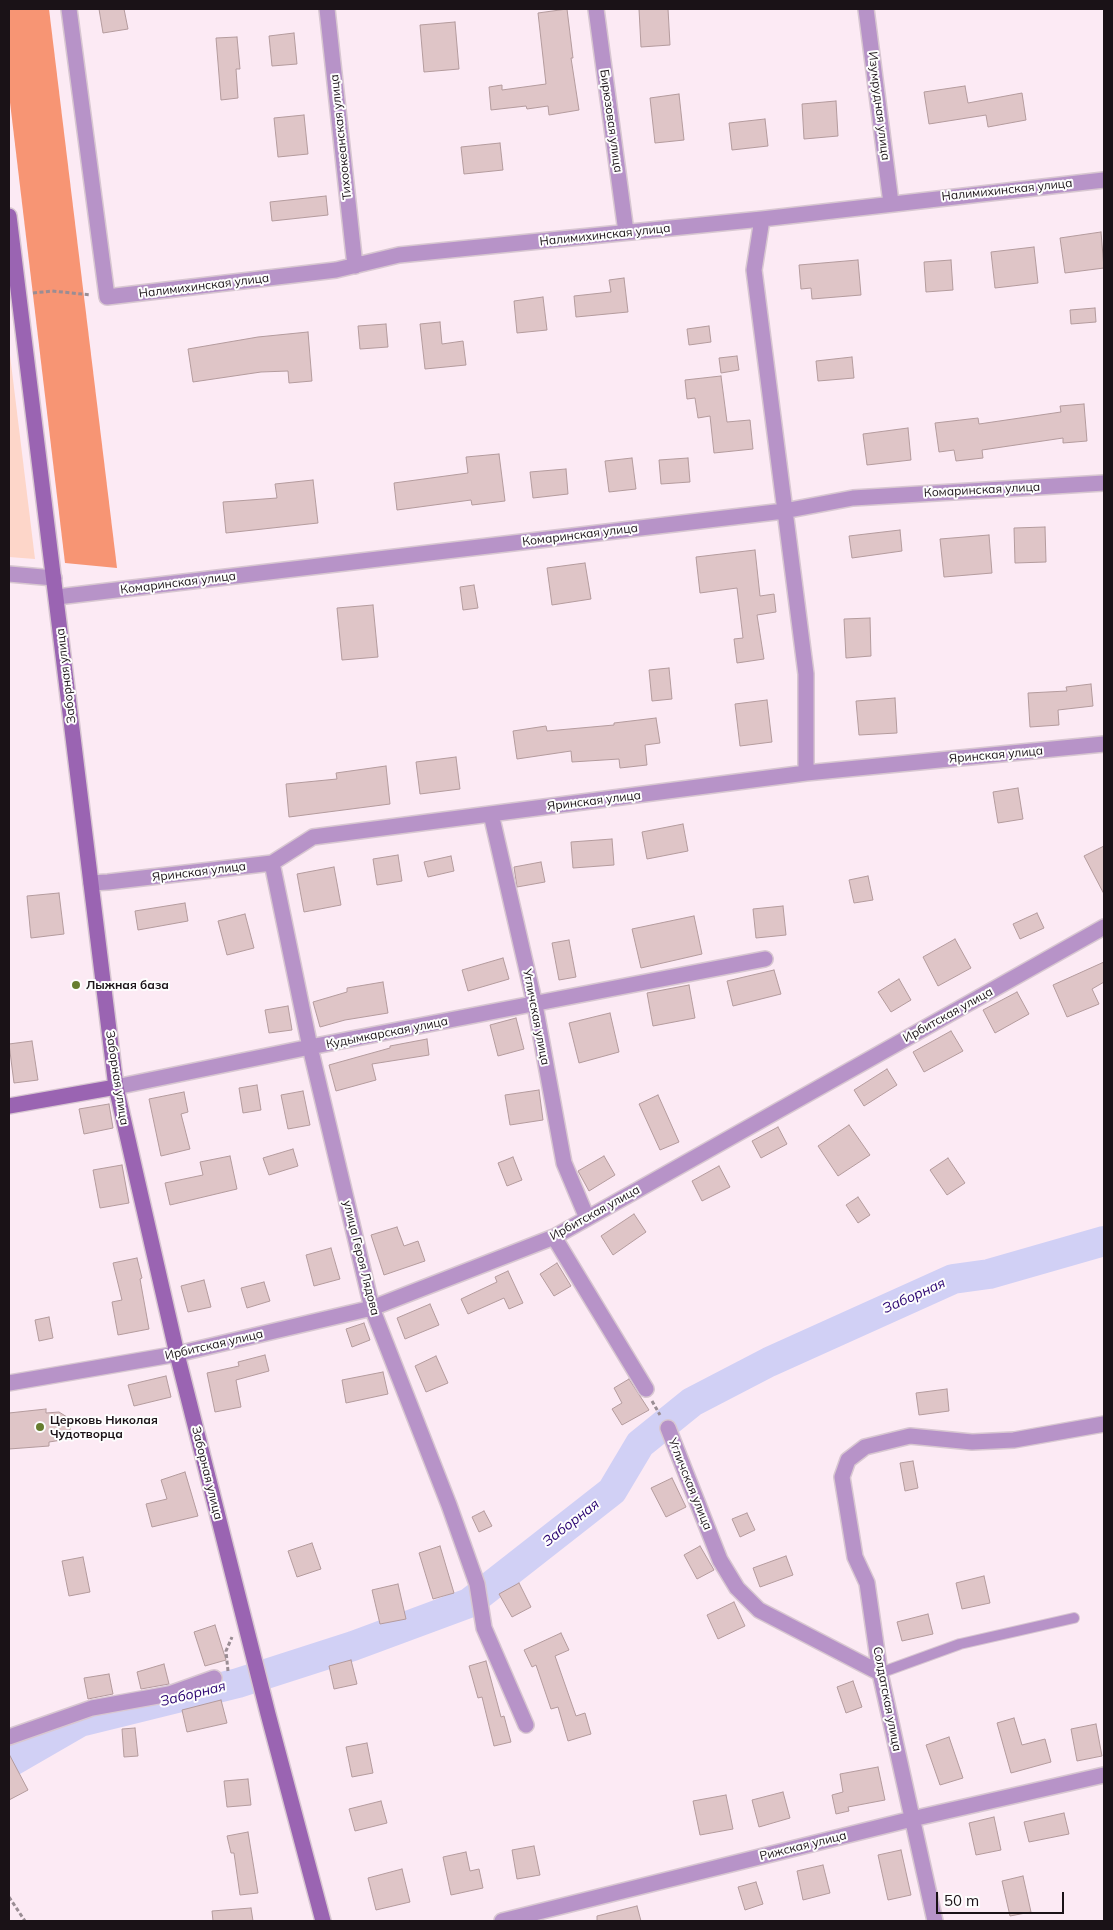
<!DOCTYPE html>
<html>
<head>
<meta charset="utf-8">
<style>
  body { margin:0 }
  #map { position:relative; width:1113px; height:1930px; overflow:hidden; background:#fceaf4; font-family:Mulish,sans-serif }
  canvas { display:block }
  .frame { position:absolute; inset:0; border:10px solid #1a1217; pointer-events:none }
  .scale { position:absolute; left:936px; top:1892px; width:128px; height:22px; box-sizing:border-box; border:2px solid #1a1217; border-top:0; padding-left:6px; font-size:15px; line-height:18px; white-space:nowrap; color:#1a1217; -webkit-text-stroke:4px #fdfdfd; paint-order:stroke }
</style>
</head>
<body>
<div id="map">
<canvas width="1113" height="1930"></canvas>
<div class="frame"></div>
<div class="scale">50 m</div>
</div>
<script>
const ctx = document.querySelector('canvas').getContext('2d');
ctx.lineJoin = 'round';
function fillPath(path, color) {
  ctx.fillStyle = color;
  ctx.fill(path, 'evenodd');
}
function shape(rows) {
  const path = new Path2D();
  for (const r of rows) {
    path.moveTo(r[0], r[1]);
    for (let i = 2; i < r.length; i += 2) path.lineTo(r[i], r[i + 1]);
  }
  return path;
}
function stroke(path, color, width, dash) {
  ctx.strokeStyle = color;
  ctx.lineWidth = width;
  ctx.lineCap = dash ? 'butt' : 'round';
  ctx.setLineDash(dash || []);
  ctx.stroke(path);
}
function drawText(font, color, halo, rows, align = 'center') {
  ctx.font = font + ' Mulish,sans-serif';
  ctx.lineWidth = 4;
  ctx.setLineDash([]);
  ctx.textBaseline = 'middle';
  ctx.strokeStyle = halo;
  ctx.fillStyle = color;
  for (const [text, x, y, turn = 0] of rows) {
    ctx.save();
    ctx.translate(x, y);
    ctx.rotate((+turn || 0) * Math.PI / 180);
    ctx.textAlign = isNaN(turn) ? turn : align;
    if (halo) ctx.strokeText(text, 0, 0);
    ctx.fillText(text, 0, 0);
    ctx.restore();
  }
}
const green = shape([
  [9,347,35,559,9,557]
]);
const forest = shape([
  [9,9,49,9,117,568,65,563,9,94]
]);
const river = shape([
  [9,1763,80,1722,238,1683,353,1646,469,1603,612,1491,640,1444,692,1402,769,1362,953,1279,989,1274,1104,1241]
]);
const building = shape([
  [99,9,124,9,128,29,103,33,99,9],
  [567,9,573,58,571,58,579,110,549,115,548,106,527,109,526,106,491,110,489,87,502,85,502,90,546,84,538,13,567,9],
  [639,9,668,9,670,45,641,47,639,9],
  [455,22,459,69,424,72,420,25,455,22],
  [294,33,297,64,272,66,269,36,294,33],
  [237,37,240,69,236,69,238,98,221,100,216,38,237,37],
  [965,86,968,103,1022,93,1026,120,988,127,986,115,929,124,924,92,965,86],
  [679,94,684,140,655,143,650,98,679,94],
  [836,101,838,136,804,139,802,104,836,101],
  [304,115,308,154,278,157,274,118,304,115],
  [765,119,768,146,732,150,729,123,765,119],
  [500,143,503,170,464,174,461,147,500,143],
  [326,196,328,215,272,221,270,202,326,196],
  [1101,232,1104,268,1065,273,1060,238,1101,232],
  [1034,247,1038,283,995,288,991,252,1034,247],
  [858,260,861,295,812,299,811,288,801,289,799,265,858,260],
  [951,260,953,290,926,292,924,262,951,260],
  [624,278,628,312,576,317,574,296,611,292,609,280,624,278],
  [543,297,547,330,517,333,514,301,543,297],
  [1095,308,1096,322,1071,324,1070,310,1095,308],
  [440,322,442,344,463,341,466,365,425,369,420,324,440,322],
  [386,324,388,347,360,349,358,326,386,324],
  [709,326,711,342,689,345,687,329,709,326],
  [308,332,312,381,289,383,288,371,261,372,193,382,188,349,258,337,308,332],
  [737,356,739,370,721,373,719,358,737,356],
  [852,357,854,378,818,381,816,361,852,357],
  [721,376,727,422,750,420,753,449,714,453,710,416,698,418,695,398,687,399,685,380,721,376],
  [1084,404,1087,441,1063,443,1063,438,982,450,983,458,956,461,954,450,939,452,935,423,978,418,979,424,1061,412,1060,406,1084,404],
  [908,428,911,460,867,465,863,434,908,428],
  [499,454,505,501,472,505,471,500,397,510,394,483,468,473,466,457,499,454],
  [632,458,636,489,609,492,605,461,632,458],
  [688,458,690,482,661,484,659,460,688,458],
  [566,469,568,494,533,498,530,472,566,469],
  [313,480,318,523,226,533,223,502,277,498,275,484,313,480],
  [1045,527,1046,562,1015,563,1014,528,1045,527],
  [900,530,902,551,852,558,849,536,900,530],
  [989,535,992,573,944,577,940,539,989,535],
  [755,550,760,596,774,594,776,612,757,615,764,659,737,663,734,639,743,638,737,588,700,593,696,557,755,550],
  [585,563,591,599,552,605,547,568,585,563],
  [474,585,478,608,463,610,460,587,474,585],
  [373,605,378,657,342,660,337,608,373,605],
  [870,618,871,656,846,658,844,619,870,618],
  [669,668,672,699,652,701,649,670,669,668],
  [1091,684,1093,706,1058,710,1059,725,1030,727,1028,693,1067,691,1066,687,1091,684],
  [895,698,897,733,859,735,856,701,895,698],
  [767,700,772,742,740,746,735,704,767,700],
  [656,718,660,743,645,745,647,765,620,768,619,759,572,762,571,751,517,759,513,731,546,726,547,731,614,725,614,723,656,718],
  [456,757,460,789,420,794,416,762,456,757],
  [386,766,390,804,289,817,286,784,337,779,336,773,386,766],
  [1018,788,1023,819,998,823,993,792,1018,788],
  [683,824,688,851,647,859,642,832,683,824],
  [612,839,614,865,573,868,571,842,612,839],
  [1104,846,1104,894,1084,856,1104,846],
  [398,855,402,881,377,885,373,859,398,855],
  [451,856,454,871,428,877,424,862,451,856],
  [541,862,545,882,517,887,514,867,541,862],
  [334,867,341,905,304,912,297,874,334,867],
  [868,876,873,900,854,903,849,880,868,876],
  [59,893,64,934,31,938,27,896,59,893],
  [185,903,188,921,138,930,135,911,185,903],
  [783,906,786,935,756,938,753,909,783,906],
  [1037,913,1044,928,1020,939,1013,924,1037,913],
  [245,914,254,948,227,955,218,921,245,914],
  [694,916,702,954,641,968,632,929,694,916],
  [955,939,971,968,938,986,923,957,955,939],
  [569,940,576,977,559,980,552,943,569,940],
  [503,958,509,979,468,991,462,970,503,958],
  [1104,962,1104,982,1092,989,1099,1004,1067,1017,1053,985,1104,962],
  [774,970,781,994,733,1006,727,981,774,970],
  [899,979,911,1000,891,1012,878,992,899,979],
  [383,982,388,1013,345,1020,320,1027,313,1002,347,992,347,988,383,982],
  [689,985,695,1018,653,1026,647,993,689,985],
  [1017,992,1029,1014,995,1033,983,1010,1017,992],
  [288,1006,292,1030,269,1033,265,1010,288,1006],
  [610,1013,619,1052,579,1063,569,1023,610,1013],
  [516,1018,524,1049,498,1056,490,1025,516,1018],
  [951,1031,963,1051,924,1072,913,1052,951,1031],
  [427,1039,429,1055,372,1064,376,1080,336,1091,329,1065,390,1048,390,1046,427,1039],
  [32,1041,38,1080,14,1083,9,1044,32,1041],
  [887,1069,897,1085,864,1106,854,1090,887,1069],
  [257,1085,261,1110,243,1113,239,1088,257,1085],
  [539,1090,543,1120,510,1125,505,1095,539,1090],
  [303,1091,310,1125,288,1129,281,1095,303,1091],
  [184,1092,188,1112,181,1114,190,1149,161,1156,149,1099,184,1092],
  [658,1095,679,1142,660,1150,639,1104,658,1095],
  [109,1104,113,1128,84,1134,79,1109,109,1104],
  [849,1125,870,1155,838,1176,818,1146,849,1125],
  [778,1127,787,1144,761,1158,752,1141,778,1127],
  [293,1149,298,1166,269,1175,263,1158,293,1149],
  [230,1156,237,1189,170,1205,165,1183,203,1175,200,1162,230,1156],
  [604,1156,615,1175,589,1191,578,1171,604,1156],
  [513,1157,522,1180,507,1186,498,1163,513,1157],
  [948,1158,965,1183,947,1195,930,1170,948,1158],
  [122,1165,129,1203,100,1208,93,1170,122,1165],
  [719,1166,730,1187,702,1201,692,1181,719,1166],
  [858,1197,870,1215,858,1223,846,1205,858,1197],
  [634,1214,646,1232,613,1255,601,1236,634,1214],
  [397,1227,404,1246,418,1241,425,1261,384,1275,371,1235,397,1227],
  [331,1248,340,1279,314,1286,306,1255,331,1248],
  [137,1258,142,1278,140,1279,149,1329,118,1335,112,1302,122,1300,113,1263,137,1258],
  [557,1263,571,1286,554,1296,540,1274,557,1263],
  [508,1271,523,1303,509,1309,504,1298,468,1314,461,1299,497,1282,495,1277,508,1271],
  [204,1280,211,1307,188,1312,181,1286,204,1280],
  [264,1282,270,1301,247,1308,241,1288,264,1282],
  [430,1304,439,1325,405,1339,397,1318,430,1304],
  [49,1317,53,1338,39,1341,35,1320,49,1317],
  [364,1323,370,1340,352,1347,346,1329,364,1323],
  [265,1355,269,1371,236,1380,241,1407,215,1412,207,1373,239,1366,238,1362,265,1355],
  [436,1356,448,1383,426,1392,415,1366,436,1356],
  [383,1372,388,1394,346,1403,342,1380,383,1372],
  [166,1376,171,1397,134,1406,128,1385,166,1376],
  [629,1379,649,1410,622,1425,612,1409,622,1403,614,1388,629,1379],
  [947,1389,949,1411,919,1415,916,1393,947,1389],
  [46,1409,46,1413,59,1412,67,1417,71,1425,69,1434,66,1438,62,1440,49,1442,49,1446,9,1449,9,1413,46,1409],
  [913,1461,918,1488,905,1491,900,1463,913,1461],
  [185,1472,198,1516,152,1527,146,1504,167,1499,161,1480,185,1472],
  [672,1478,686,1507,666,1517,651,1488,672,1478],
  [484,1511,492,1526,479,1532,472,1517,484,1511],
  [747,1513,755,1530,740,1537,732,1519,747,1513],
  [312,1543,321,1569,297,1577,288,1551,312,1543],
  [440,1546,454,1593,433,1599,419,1553,440,1546],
  [700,1546,714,1570,697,1579,684,1555,700,1546],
  [786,1556,793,1575,760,1587,753,1568,786,1556],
  [83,1557,90,1592,69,1596,62,1561,83,1557],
  [984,1576,990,1603,962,1609,956,1583,984,1576],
  [519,1583,531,1607,512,1617,499,1594,519,1583],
  [398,1584,406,1619,380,1624,372,1590,398,1584],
  [734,1602,745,1626,718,1639,707,1615,734,1602],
  [928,1614,933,1634,902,1641,897,1622,928,1614],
  [215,1625,226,1660,205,1666,194,1632,215,1625],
  [561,1633,569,1650,555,1656,576,1716,585,1713,591,1734,568,1741,558,1707,551,1709,536,1665,532,1667,524,1650,561,1633],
  [351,1660,357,1684,334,1689,329,1666,351,1660],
  [486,1661,501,1717,504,1716,511,1742,494,1746,482,1697,478,1698,469,1666,486,1661],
  [164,1664,169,1684,141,1689,137,1672,164,1664],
  [109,1674,113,1694,88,1699,84,1678,109,1674],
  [853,1681,862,1707,846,1713,837,1687,853,1681],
  [221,1700,227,1723,187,1732,182,1710,221,1700],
  [1014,1718,1022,1745,1045,1739,1051,1762,1011,1773,997,1723,1014,1718],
  [1096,1724,1102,1756,1077,1761,1071,1729,1096,1724],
  [135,1728,138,1756,124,1757,122,1729,135,1728],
  [949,1737,963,1778,940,1785,926,1745,949,1737],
  [367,1743,373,1773,352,1777,346,1747,367,1743],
  [9,1754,28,1790,9,1800,9,1754],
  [878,1767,885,1800,848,1807,849,1811,836,1814,832,1795,843,1792,840,1774,878,1767],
  [248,1779,251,1805,227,1807,224,1781,248,1779],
  [783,1792,790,1818,759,1827,752,1800,783,1792],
  [726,1795,733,1829,700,1835,693,1801,726,1795],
  [381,1801,387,1823,355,1831,349,1809,381,1801],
  [1064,1813,1069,1834,1029,1842,1024,1822,1064,1813],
  [994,1817,1001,1850,976,1855,969,1823,994,1817],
  [248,1832,258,1893,240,1895,234,1853,231,1853,227,1836,248,1832],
  [534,1846,540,1875,517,1879,512,1850,534,1846],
  [901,1850,911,1895,888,1900,878,1855,901,1850],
  [466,1852,470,1871,479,1869,483,1888,451,1895,443,1857,466,1852],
  [823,1865,830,1893,803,1900,797,1871,823,1865],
  [402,1869,410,1902,376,1910,368,1878,402,1869],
  [1023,1876,1031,1912,1010,1916,1002,1881,1023,1876],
  [756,1882,763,1904,745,1910,738,1887,756,1882],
  [637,1906,641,1921,597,1921,597,1916,637,1906],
  [251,1908,253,1921,213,1921,212,1911,251,1908]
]);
const path = shape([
  [33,293,52,291,91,295],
  [652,1401,660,1415],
  [228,1671,226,1651,232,1637],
  [9,1897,25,1921]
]);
const lane = shape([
  [880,1673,960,1644,1074,1618]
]);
const street = shape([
  [69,9,107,297,336,270,399,255,762,219,1104,180],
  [327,9,355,266],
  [596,9,626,232],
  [866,9,891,203],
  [762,219,754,270,806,674,806,773],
  [9,574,54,578],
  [57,597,784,511,853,498,1104,483],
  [491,814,535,1005,564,1163,587,1218],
  [272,863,310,1047,372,1308,449,1505,477,1584,484,1628,526,1725],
  [91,883,108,882,272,863,313,837,806,773,1104,744],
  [116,1087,310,1047,765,959],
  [554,1237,646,1389],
  [9,1383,177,1354,372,1308,554,1237,1104,927],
  [668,1428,720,1560,737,1588,759,1610,880,1673],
  [9,1737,92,1708,169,1694,214,1678],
  [502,1921,912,1819,1104,1775],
  [935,1921,880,1673,867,1583,855,1557,842,1477,848,1460,865,1447,910,1436,972,1442,1014,1440,1104,1424]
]);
const secondary = shape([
  [9,216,116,1087,177,1354,268,1714,323,1921],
  [9,1106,116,1087]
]);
const markers = [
  [76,985,5,"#667d2f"],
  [40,1427,5,"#667d2f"]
];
const streetNames = [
  ["Изумрудная улица",879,106,83],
  ["Бирюзовая улица",611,121,82],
  ["Тихоокеанская улица",341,137,-96],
  ["Налимихинская улица",1007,190,-6],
  ["Налимихинская улица",605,235,-6],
  ["Налимихинская улица",204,286,-7],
  ["Комаринская улица",982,490,-3],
  ["Комаринская улица",580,535,-7],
  ["Комаринская улица",178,583,-7],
  ["Заборная улица",66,676,-97],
  ["Яринская улица",996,755,-5],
  ["Яринская улица",594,801,-7],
  ["Яринская улица",199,872,-7],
  ["Ирбитская улица",948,1015,-29],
  ["Угличская улица",536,1017,79],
  ["Кудымкарская улица",387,1033,-11],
  ["Заборная улица",117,1078,81],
  ["Ирбитская улица",595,1213,-29],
  ["улица Героя Лядова",361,1258,76],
  ["Ирбитская улица",214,1345,-13],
  ["Заборная улица",207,1473,76],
  ["Угличская улица",690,1484,68],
  ["Солдатская улица",887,1699,79],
  ["Рижская улица",803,1846,-14]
];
const poiNames = [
  ["Лыжная база",86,985],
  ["Церковь Николая",50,1420],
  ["Чудотворца",50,1434]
];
const waterNames = [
  ["Заборная",914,1296,-24],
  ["Заборная",571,1523,-38],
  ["Заборная",193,1694,-14]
];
fillPath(green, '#fdd6c9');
fillPath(forest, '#f79574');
stroke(river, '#d1d0f5', 30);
fillPath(building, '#dfc5c7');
stroke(building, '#b49b9d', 1);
stroke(lane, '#d8c7d1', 12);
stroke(street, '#d8c7d1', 18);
stroke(secondary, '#d8c7d1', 18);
stroke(path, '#9a8d94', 3, [4, 2.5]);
stroke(lane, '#b793c8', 10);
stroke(street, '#b793c8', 15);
stroke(secondary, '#9a64b2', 15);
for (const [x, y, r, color] of markers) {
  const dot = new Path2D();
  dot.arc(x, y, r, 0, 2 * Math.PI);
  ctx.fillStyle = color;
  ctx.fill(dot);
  stroke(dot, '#fdfdfd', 2);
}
drawText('12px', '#1a1217', '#fdfdfd', streetNames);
drawText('bold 12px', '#1a1217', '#fdfdfd', poiNames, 'left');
drawText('italic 14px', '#2b0572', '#fdfdfd', waterNames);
</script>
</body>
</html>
